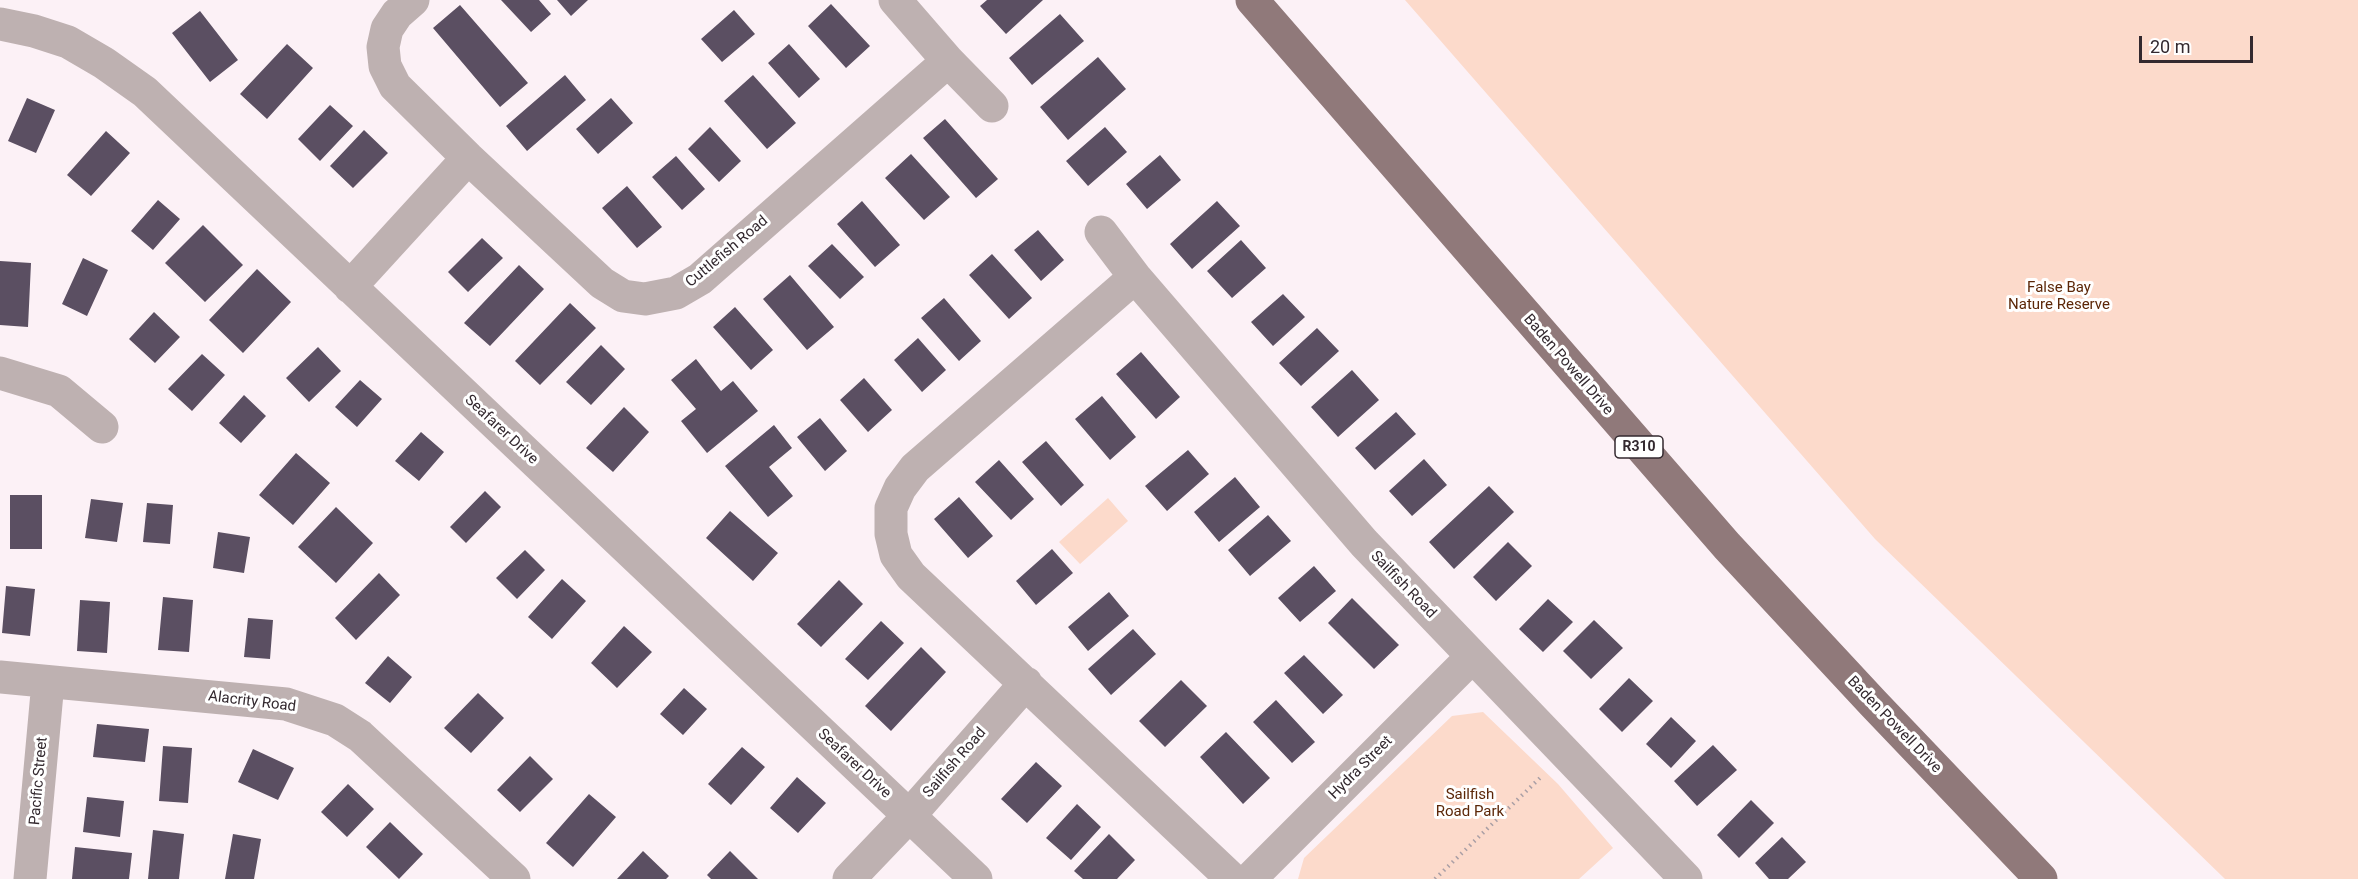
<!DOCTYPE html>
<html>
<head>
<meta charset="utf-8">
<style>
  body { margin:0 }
  #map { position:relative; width:2358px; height:879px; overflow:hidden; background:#fcf1f6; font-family:Roboto,sans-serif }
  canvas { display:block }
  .scale { position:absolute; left:2139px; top:36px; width:114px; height:27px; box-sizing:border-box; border:3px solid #33292f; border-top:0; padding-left:8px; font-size:18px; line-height:21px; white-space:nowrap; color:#33292f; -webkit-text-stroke:4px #fff; paint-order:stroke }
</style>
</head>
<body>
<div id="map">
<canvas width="2358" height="879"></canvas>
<div class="scale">20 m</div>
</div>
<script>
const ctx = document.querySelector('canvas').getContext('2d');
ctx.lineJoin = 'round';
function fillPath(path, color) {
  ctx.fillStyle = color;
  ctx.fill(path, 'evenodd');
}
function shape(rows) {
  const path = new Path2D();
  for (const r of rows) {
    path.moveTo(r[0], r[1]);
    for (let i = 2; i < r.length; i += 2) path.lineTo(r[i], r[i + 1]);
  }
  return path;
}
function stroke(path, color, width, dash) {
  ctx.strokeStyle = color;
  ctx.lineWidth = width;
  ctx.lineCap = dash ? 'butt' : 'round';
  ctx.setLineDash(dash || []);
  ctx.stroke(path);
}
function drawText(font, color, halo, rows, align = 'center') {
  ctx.font = font + ' Roboto,sans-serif';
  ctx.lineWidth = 6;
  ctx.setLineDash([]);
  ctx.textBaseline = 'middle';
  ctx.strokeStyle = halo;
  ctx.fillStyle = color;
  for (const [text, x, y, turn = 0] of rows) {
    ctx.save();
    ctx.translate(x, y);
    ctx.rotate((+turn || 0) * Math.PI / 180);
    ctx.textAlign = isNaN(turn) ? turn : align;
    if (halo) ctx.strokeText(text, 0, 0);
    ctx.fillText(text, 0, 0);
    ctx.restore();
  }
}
const green = shape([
  [1405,0,2358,0,2358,879,2225,879,1875,539],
  [1108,498,1128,521,1080,564,1059,542],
  [1483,712,1558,784,1613,848,1579,879,1298,879,1304,858,1452,716]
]);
const building = shape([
  [501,0,539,0,551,14,531,32],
  [557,0,588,0,571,16],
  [987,0,1043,0,1006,34,980,6],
  [831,4,870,46,846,68,808,26],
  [460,5,528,83,500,107,433,28],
  [734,10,755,34,722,62,701,39],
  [200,11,238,60,210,82,172,33],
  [1060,14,1084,41,1032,85,1009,58],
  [287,44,313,68,267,119,240,94],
  [789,44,820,79,799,98,768,63],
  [1098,57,1126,89,1068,140,1040,107],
  [565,75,586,100,527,151,506,126],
  [753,75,796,123,767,149,724,101],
  [27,98,55,110,36,153,8,141],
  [611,98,633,123,598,154,576,129],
  [330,105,353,126,320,161,298,139],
  [945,119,998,179,976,198,923,138],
  [710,127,741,161,719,182,688,149],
  [1105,127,1127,152,1088,186,1066,161],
  [364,130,388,153,353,188,330,166],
  [106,131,130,153,91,196,67,175],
  [911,154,950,197,924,220,885,178],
  [1160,155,1181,180,1147,209,1126,184],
  [676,156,705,189,682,210,652,177],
  [627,186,662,227,637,248,602,208],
  [158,200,180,219,153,250,131,231],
  [862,201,900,245,875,267,837,224],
  [1217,201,1240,226,1192,269,1170,244],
  [203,225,243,265,205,302,165,263],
  [1038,230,1064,260,1041,281,1014,250],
  [482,238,503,258,468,292,448,272],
  [1241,240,1266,268,1232,298,1207,271],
  [832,244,864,277,840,299,808,266],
  [992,254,1032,298,1009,319,969,275],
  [83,258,108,270,87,316,62,304],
  [0,261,31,263,28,327,0,325],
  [519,265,544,289,490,346,464,323],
  [257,269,291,302,243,353,209,320],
  [790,275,834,327,807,350,763,299],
  [1283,294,1305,317,1273,346,1251,322],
  [944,298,981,341,959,361,921,318],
  [570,303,596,328,540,385,515,361],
  [735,307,773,350,751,370,713,327],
  [154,312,180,337,155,363,129,339],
  [1317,328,1339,351,1301,386,1279,363],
  [918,338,946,370,922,392,894,360],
  [601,345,625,369,591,405,566,382],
  [318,347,341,371,309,402,286,378],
  [1141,352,1180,397,1156,419,1116,374],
  [202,354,225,375,192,411,168,389],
  [696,359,721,391,733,381,758,411,707,453,681,421,696,409,671,380],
  [1352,370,1379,400,1338,437,1311,407],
  [864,378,892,410,868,432,840,400],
  [360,380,382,399,357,427,335,407],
  [244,395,266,416,241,443,219,423],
  [1102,396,1136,437,1110,460,1075,419],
  [624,407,649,432,613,472,586,448],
  [1396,412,1416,434,1375,470,1355,448],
  [820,418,847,451,825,471,797,437],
  [774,425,792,448,769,467,793,496,768,517,725,466],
  [421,432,444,452,419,481,395,461],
  [1046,441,1084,485,1061,506,1022,462],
  [1188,450,1209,474,1167,511,1145,486],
  [296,453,330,483,293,525,259,495],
  [1424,459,1447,485,1412,516,1389,491],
  [999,460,1034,499,1011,520,975,482],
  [1235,477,1260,507,1219,542,1194,512],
  [1489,486,1514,512,1454,569,1429,542],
  [485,491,501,507,466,543,450,527],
  [10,495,42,495,42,549,10,549],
  [959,497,993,536,968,558,934,519],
  [91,499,123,503,117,542,85,538],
  [147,503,173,505,170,544,143,542],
  [336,507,373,543,336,583,298,547],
  [730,511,778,553,753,581,706,538],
  [1268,515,1291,541,1250,576,1228,550],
  [218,532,250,537,244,573,213,568],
  [1508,542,1532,566,1496,601,1473,577],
  [1052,549,1073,573,1036,605,1016,581],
  [525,550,545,570,517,599,496,578],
  [1314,566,1336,591,1300,622,1278,598],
  [379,573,400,595,356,640,335,618],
  [562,579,586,601,552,639,528,617],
  [839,580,863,604,821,647,797,624],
  [6,586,35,589,30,636,2,633],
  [1109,592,1129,616,1088,651,1068,627],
  [163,597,193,600,189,652,158,650],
  [1352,598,1399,645,1374,669,1328,623],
  [1548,599,1573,622,1543,652,1519,629],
  [80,600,110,602,107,653,77,651],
  [248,618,273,620,270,659,244,657],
  [1594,620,1623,648,1591,679,1563,651],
  [881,621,904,643,868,680,845,659],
  [624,626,652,652,617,688,591,663],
  [1133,629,1156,654,1111,695,1088,669],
  [921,647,946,672,891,731,865,706],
  [1304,655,1343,695,1323,714,1284,673],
  [388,656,412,677,390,703,365,683],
  [1629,678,1653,701,1622,732,1599,709],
  [1181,680,1207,706,1165,747,1139,721],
  [684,688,707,709,683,735,660,714],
  [478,693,504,718,471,753,444,728],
  [1276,700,1315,742,1292,763,1253,722],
  [1671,717,1696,741,1671,768,1646,744],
  [97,724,149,729,145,762,93,757],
  [1226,732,1270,778,1243,804,1200,757],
  [1713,745,1737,770,1697,806,1674,781],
  [163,746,192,748,188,803,159,801],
  [742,747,765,767,731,805,708,784],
  [253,749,294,768,278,800,238,782],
  [530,756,553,779,520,812,497,790],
  [1036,762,1062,786,1027,823,1001,799],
  [797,777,826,803,798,833,770,808],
  [348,784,374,809,347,837,321,812],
  [589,794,616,817,573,867,546,843],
  [87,797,124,801,120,837,83,832],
  [1751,800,1774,823,1739,858,1717,835],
  [1077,804,1101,827,1071,860,1046,838],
  [390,822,423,854,399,879,366,847],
  [153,830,184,834,179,879,148,879],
  [233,834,261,839,254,879,225,879],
  [1109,834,1135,860,1117,879,1083,879,1074,871],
  [1782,837,1806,862,1788,879,1769,879,1755,863],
  [75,847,132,853,129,879,72,879],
  [643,851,669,876,666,879,617,879],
  [730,851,758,879,711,879,707,875]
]);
const path = shape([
  [1435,879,1541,777]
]);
const minor = shape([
  [413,0,397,14,387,29,383,47,385,66,395,86,468,158,602,283,623,296,645,299,676,293,700,279,948,61],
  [895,0,948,61,992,106],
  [0,24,34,31,68,42,104,63,145,92,976,879],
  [1101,232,1135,277,1364,543,1686,879],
  [1135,277,915,468,900,488,891,508,891,534,896,555,911,576,1232,879],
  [350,287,468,158],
  [0,373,59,391,102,427],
  [0,677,286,704,335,720,360,736,514,879],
  [30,879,48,682],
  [849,879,909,816,1026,683],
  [1250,879,1472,657]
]);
const major = shape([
  [1252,0,1727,546,1873,703,2041,879]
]);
const shields = [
  [1639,447,48]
];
const shieldNames = [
  ["R310",1639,447]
];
const streetNames = [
  ["Cuttlefish Road",727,252,-40],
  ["Baden Powell Drive",1568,365,49],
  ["Seafarer Drive",501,430,43],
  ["Sailfish Road",1403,585,46],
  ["Alacrity Road",252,702,7],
  ["Baden Powell Drive",1894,725,46],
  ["Sailfish Road",955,763,-49],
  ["Seafarer Drive",854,764,43],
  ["Hydra Street",1361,768,-45],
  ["Pacific Street",39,781,-85]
];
const parkNames = [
  ["False Bay",2059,288],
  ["Nature Reserve",2059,305],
  ["Sailfish",1470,795],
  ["Road Park",1470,812]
];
fillPath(green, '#fcdacb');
fillPath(building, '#5b4f62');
stroke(path, '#aa9fa5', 4, [1.5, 4.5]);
stroke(minor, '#beb1b1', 33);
stroke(major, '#90797a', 33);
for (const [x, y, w] of shields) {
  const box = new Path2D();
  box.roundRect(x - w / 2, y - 11, w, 22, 4.5);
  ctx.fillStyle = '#fff';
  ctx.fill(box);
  stroke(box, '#33292f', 1.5);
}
drawText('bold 14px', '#33292f', null, shieldNames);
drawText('15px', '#33292f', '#fff', streetNames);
drawText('15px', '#5c2708', '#fff', parkNames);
</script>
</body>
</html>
